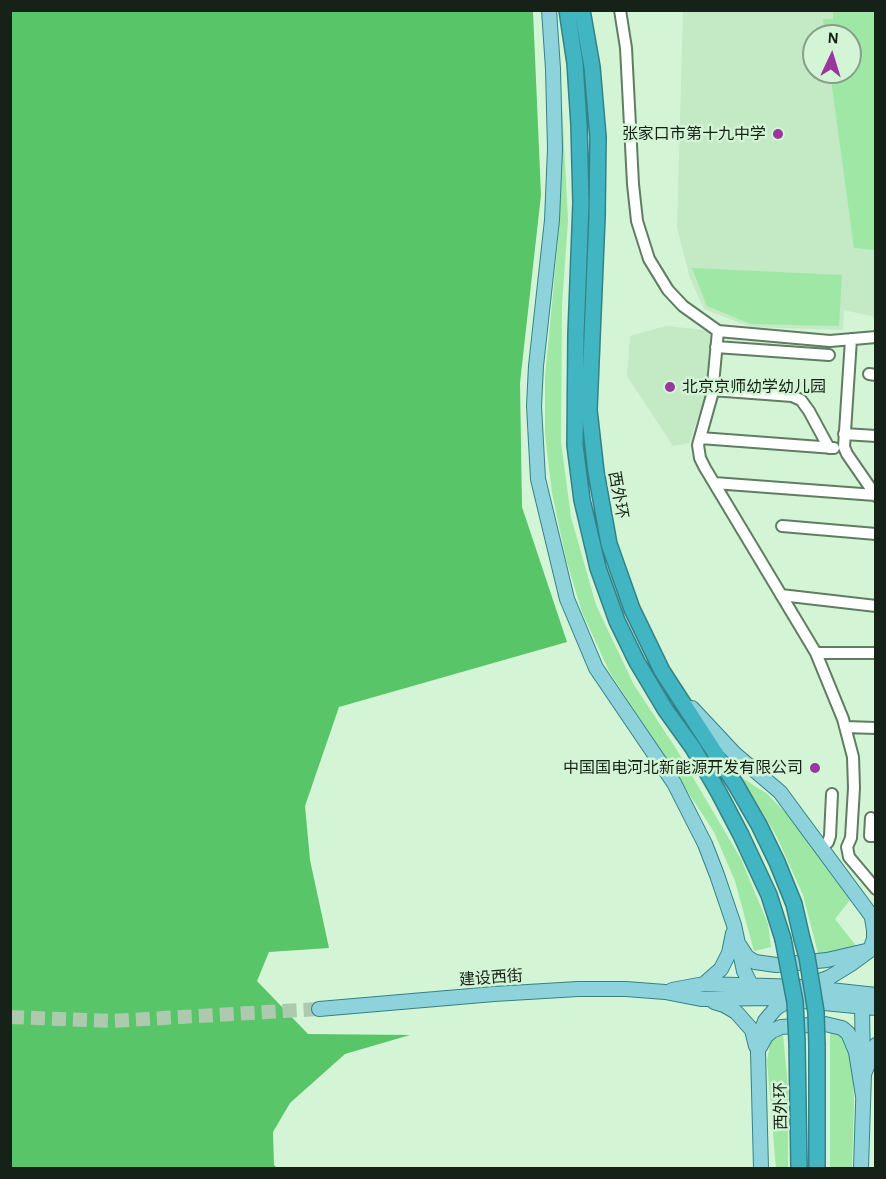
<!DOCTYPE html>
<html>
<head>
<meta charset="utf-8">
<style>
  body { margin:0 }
  #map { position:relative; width:886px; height:1179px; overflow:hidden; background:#d3f4d5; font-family:"Alegreya Sans",sans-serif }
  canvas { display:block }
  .frame { position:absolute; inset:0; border:12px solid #162217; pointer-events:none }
  .north { position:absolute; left:802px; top:24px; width:60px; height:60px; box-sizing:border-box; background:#d3f4d5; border:2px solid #87a089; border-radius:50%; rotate:4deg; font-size:16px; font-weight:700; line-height:24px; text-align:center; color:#162217 }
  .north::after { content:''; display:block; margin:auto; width:21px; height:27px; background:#9a379d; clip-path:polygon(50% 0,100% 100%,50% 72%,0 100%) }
</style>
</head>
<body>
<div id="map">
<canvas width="886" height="1179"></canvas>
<div class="frame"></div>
<div class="north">N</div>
</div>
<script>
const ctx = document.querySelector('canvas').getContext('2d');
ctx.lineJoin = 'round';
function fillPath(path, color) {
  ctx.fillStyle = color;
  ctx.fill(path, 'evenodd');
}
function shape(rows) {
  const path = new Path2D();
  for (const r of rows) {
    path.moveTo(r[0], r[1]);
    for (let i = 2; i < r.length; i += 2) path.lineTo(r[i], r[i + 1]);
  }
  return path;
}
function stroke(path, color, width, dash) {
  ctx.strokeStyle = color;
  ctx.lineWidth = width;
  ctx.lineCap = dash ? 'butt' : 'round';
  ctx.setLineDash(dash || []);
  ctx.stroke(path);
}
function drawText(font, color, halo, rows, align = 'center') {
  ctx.font = font + ' "Alegreya Sans","Noto Sans SC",sans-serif';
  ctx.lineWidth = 5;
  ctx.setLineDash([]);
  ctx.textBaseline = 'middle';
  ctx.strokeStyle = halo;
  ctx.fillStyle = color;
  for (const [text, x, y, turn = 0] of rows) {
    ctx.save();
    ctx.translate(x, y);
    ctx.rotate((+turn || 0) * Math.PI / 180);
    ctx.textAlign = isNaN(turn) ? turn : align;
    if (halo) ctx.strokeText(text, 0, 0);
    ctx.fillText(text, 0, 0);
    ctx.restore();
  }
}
const built = shape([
  [683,11,875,11,875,317,844,310,843,330,751,327,704,309,690,278,677,227],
  [814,36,850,36,850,72,814,72],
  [666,326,713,331,705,397,689,443,673,446,627,376,630,336]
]);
const green = shape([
  [833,11,875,11,875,250,854,248,830,72,850,72,850,36,825,36,823,19,833,19],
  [560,67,568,220,562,305,561,442,571,517,596,605,634,685,675,747,741,859,768,924,771,947,754,951,735,881,714,832,609,671,582,612,566,559,552,493,545,434,545,377,559,230],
  [692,268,842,275,839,326,751,324,707,306],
  [742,778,766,793,790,817,850,900,835,919,857,947,819,957,803,895,777,837],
  [830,1030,846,1038,852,1052,854,1102,852,1168,830,1168],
  [783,1034,788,1087,788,1168,776,1168,767,1061,770,1043]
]);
const forest = shape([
  [10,11,533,11,541,195,520,383,522,507,567,642,339,707,305,806,310,860,329,948,269,952,257,981,308,1034,410,1035,345,1054,290,1103,273,1132,274,1165,277,1168,11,1168]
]);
const majorTunnel = shape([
  [10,1017,112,1021,319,1009]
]);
const minor = shape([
  [620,10,626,48,633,184,637,221,649,259,668,290,683,306,718,331,830,341,876,337],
  [718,331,712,395,698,445,700,458,705,468,816,653],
  [851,339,844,447,847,454,876,496],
  [716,347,829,355],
  [869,374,876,375],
  [712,390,792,396,801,400,809,411,829,448],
  [844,434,876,436],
  [700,438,834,448],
  [714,483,875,495],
  [782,526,876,534],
  [781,595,876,606],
  [876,653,816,653,843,719,853,757,854,788,851,838,847,847,849,857,876,889],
  [845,727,876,728],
  [871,818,870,836,876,836],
  [822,848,828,842,830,836,832,794]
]);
const major = shape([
  [549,10,553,69,555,149,552,220,536,366,534,406,538,479,567,599,596,668,674,783,705,844,717,875,734,925,744,971,751,985,758,993,772,998],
  [692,708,734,753,780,792,876,922],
  [740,946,747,957,755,962,776,965,827,960,870,950],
  [704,984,721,969,729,953,733,933],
  [809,985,830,977,851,964,870,950,874,939,874,930,872,918],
  [821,989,876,995],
  [672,990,704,984,802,987],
  [858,1000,862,1007,863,1063],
  [714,1002,724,1005,736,1012,752,1030,756,1046],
  [319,1009,494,994,578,989,626,989,665,992,701,999,772,998,876,1008],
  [760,1047,766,1036,772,1031,781,1027,825,1024,842,1028,848,1033,856,1052,863,1096],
  [761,1168,758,1052,760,1034,765,1021,776,1008,789,1000,828,989],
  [861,1168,864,1074,876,1045]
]);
const highway = shape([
  [567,10,575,63,579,125,581,203,576,334,575,445,582,500,598,568,617,621,637,662,665,709,693,748,719,793,741,835,769,895,783,939],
  [582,10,592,67,598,137,597,217,589,410,596,472,609,544,632,609,662,671,736,785,759,825,777,862,794,904,802,939],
  [797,1042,799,1168],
  [817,1046,817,1168]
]);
const highwayBridge = shape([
  [783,939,795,1002,797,1042],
  [802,939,807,957,816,1012,817,1046]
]);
const markers = [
  [778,134,6,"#9a379d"],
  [670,387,6,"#9a379d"],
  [815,768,6,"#9a379d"]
];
const poiNames = [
  ["张家口市第十九中学",766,134],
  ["北京京师幼学幼儿园",682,387,"left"],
  ["中国国电河北新能源开发有限公司",803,768]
];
const streetNames = [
  ["西外环",618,495,80],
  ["建设西街",491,978,-4],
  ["西外环",781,1106,-91]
];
fillPath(built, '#c3e9c5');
fillPath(green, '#9ee7a4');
fillPath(forest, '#58c568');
stroke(majorTunnel, '#adcaaf', 14, [14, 7]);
stroke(minor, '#607d62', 14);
stroke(major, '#338287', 16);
stroke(highway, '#338287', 18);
stroke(minor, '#fff', 10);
stroke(major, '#8ed3db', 14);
stroke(highway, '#42b5c3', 15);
stroke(highwayBridge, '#338287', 18, []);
stroke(highwayBridge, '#42b5c3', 15);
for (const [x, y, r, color] of markers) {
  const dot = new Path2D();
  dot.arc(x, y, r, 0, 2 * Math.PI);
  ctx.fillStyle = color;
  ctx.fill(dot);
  stroke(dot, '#d3f4d5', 2);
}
drawText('16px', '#162217', '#d3f4d5', poiNames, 'right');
drawText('16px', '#162217', '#d3f4d5', streetNames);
</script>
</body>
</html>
